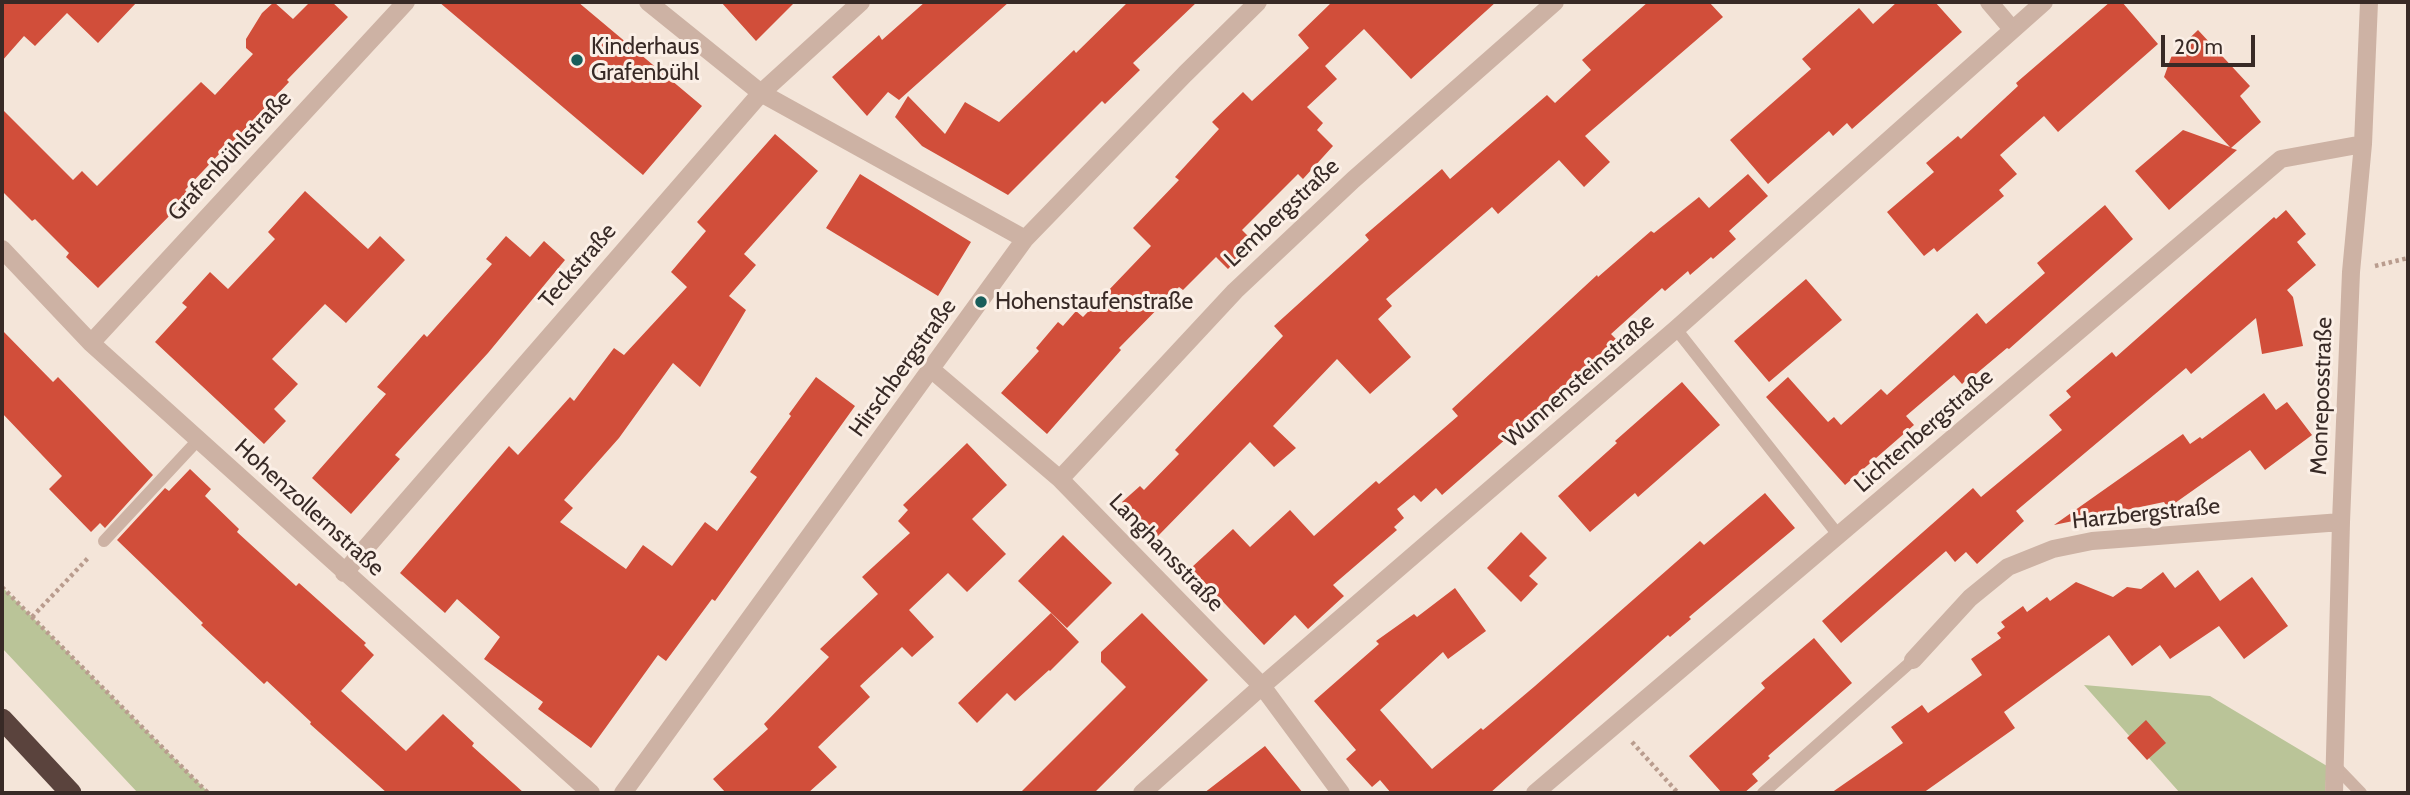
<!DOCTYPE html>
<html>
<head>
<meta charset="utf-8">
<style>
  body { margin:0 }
  #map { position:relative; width:2410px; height:795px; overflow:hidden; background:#f4e5d9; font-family:Cabin,sans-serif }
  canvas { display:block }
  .frame { position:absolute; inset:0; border:4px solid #382a26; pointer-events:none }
  .scale { position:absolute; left:2161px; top:35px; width:94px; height:32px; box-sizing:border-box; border:4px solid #382a26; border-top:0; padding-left:9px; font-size:21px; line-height:24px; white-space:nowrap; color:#382a26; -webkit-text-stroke:5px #fbefe6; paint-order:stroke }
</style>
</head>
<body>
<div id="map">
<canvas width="2410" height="795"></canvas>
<div class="frame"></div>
<div class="scale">20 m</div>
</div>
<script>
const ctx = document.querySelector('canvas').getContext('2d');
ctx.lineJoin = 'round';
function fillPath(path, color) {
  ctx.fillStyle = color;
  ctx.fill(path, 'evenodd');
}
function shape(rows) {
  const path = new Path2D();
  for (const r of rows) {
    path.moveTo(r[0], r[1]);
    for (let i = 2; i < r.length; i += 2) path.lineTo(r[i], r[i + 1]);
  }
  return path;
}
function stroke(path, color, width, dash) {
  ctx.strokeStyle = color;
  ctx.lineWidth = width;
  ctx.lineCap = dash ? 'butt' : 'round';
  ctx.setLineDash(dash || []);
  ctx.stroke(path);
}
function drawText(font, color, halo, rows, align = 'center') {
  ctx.font = font + ' Cabin,sans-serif';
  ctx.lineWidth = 6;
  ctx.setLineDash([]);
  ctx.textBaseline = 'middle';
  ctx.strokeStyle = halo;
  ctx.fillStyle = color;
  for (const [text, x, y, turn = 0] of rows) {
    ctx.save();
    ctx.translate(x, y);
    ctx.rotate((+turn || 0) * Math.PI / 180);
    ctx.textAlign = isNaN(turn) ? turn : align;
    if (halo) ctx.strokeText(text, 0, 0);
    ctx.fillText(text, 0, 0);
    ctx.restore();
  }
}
const green = shape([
  [2,587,18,603,209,793,138,793,2,648],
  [2084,685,2210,696,2327,766,2325,793,2180,793]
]);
const building = shape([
  [2,2,137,2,98,43,67,13,35,46,24,36,2,61],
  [274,2,293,19,310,2,332,2,348,17,287,80,289,82,223,152,222,151,185,190,190,195,98,288,66,257,69,253,35,219,32,221,2,191,2,109,73,180,82,171,97,186,201,82,215,95,253,54,246,48,246,39,262,13],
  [439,2,578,2,702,106,643,175],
  [721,2,795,2,756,41],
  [925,2,1009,2,899,100,888,92,867,116,832,77,879,35,882,40],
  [1128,2,1197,2,1133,63,1140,70,1105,104,1102,101,1008,195,922,146,895,117,908,96,945,134,965,102,999,122,1074,50,1076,53],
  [1332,2,1496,2,1411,79,1364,29,1325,66,1337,79,1307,107,1323,123,1317,130,1333,146,1303,179,1298,174,1242,230,1254,242,1228,269,1216,257,1183,290,1179,287,1119,348,1121,350,1047,434,1001,393,1039,351,1036,348,1058,322,1063,326,1076,311,1083,317,1151,246,1133,228,1179,180,1175,177,1219,129,1212,122,1243,92,1252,101,1309,48,1298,35],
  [1648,2,1709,2,1723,17,1585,136,1610,162,1584,187,1559,160,1498,214,1492,207,1386,299,1392,306,1378,319,1411,357,1370,394,1337,359,1273,426,1296,448,1274,467,1250,442,1157,537,1122,502,1140,486,1144,490,1179,454,1175,450,1283,336,1274,326,1369,240,1365,235,1442,169,1450,179,1547,95,1555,103,1591,70,1582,60],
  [1897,2,1935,2,1962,32,1852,129,1847,123,1833,136,1829,131,1768,184,1730,140,1811,69,1802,59,1859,8,1873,24],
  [2110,2,2122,2,2158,44,2058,132,2044,116,2000,155,2017,174,1999,190,2004,196,1937,252,1934,248,1924,256,1887,212,1934,172,1926,163,1958,136,1961,139,2018,86,2016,83],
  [2198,30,2250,86,2240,96,2261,122,2231,148,2237,150,2169,210,2135,171,2183,130,2230,147,2164,77,2172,55],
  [775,134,818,171,744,254,756,265,729,296,746,310,700,387,673,363,619,438,564,500,573,508,560,522,626,569,643,545,672,566,705,522,717,531,757,477,750,472,791,416,789,414,816,377,855,406,715,601,712,599,666,661,658,655,591,748,538,709,543,702,484,659,500,637,457,599,445,613,400,573,509,446,518,455,570,397,574,401,614,348,624,355,687,287,671,272,706,231,697,222],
  [860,174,971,242,938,296,826,228],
  [1748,174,1768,196,1729,231,1736,239,1713,259,1711,257,1690,275,1688,271,1665,291,1662,288,1611,334,1616,339,1572,381,1442,495,1436,488,1421,502,1414,495,1397,509,1404,518,1394,527,1397,530,1333,585,1344,596,1308,629,1295,615,1264,645,1191,568,1233,529,1250,547,1290,510,1314,536,1376,481,1379,484,1458,416,1452,409,1597,275,1598,277,1651,231,1654,233,1699,197,1709,208],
  [305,191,368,249,380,236,405,260,346,323,325,304,272,359,298,384,274,409,286,421,264,444,155,342,187,307,182,303,210,272,228,289,275,239,268,232],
  [2105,205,2133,239,2009,349,2007,348,1970,379,1969,377,1962,384,1954,375,1906,416,1914,425,1845,485,1766,397,1788,377,1828,422,1834,417,1841,425,1881,389,1887,395,1977,313,1986,324,2045,273,2037,263],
  [2286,210,2306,234,2297,242,2316,265,2287,290,2293,297,2303,346,2262,354,2256,318,2191,374,2186,368,2016,511,2024,521,1977,564,1966,552,1955,562,1946,551,1841,643,1822,621,1973,488,1981,497,2062,430,2049,415,2071,397,2066,391,2112,352,2116,357,2274,217,2276,219],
  [506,236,530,257,544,241,565,260,488,353,395,455,400,459,351,514,312,478,386,394,377,387,424,334,427,337,492,264,486,259],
  [1806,279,1842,320,1769,382,1734,341],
  [2,330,53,382,58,377,153,475,105,528,100,523,91,532,49,489,62,476,2,413],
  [1682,382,1720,425,1638,497,1635,493,1590,532,1558,496,1617,443,1615,441],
  [2264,393,2276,410,2287,402,2312,435,2265,470,2250,450,2168,508,2164,502,2054,525,2183,434,2190,444,2200,437,2202,439],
  [967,443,1007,485,972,519,1006,554,967,592,948,573,909,610,934,637,912,657,902,647,860,686,870,697,818,747,837,767,808,793,726,793,713,779,768,729,764,724,829,657,820,649,878,594,862,577,910,533,898,521,908,510,903,505],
  [190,469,211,489,205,496,239,529,237,532,296,586,299,583,366,643,364,645,374,655,341,691,406,751,443,714,474,743,472,746,524,793,387,793,310,724,311,722,267,681,264,684,201,625,203,623,117,540,165,488,169,491],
  [1765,493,1795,528,1689,617,1691,619,1670,637,1668,635,1490,793,1391,793,1380,780,1372,787,1346,759,1356,750,1314,701,1379,644,1376,641,1414,614,1417,617,1455,588,1486,631,1448,659,1443,652,1380,710,1432,769,1481,728,1483,730,1535,686,1700,541,1704,545],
  [1521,532,1547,558,1529,576,1538,584,1521,602,1487,568],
  [1063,535,1112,583,1067,628,1018,581],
  [2198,570,2220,601,2252,577,2288,626,2244,659,2219,626,2170,659,2160,645,2132,666,2109,635,2004,712,2015,728,1923,793,1831,793,1903,743,1891,727,1922,705,1928,713,1982,675,1971,659,2001,638,1997,633,2005,627,2001,622,2023,606,2027,612,2047,597,2050,601,2076,582,2113,597,2127,587,2141,589,2163,572,2175,588],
  [1051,613,1079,642,1050,671,1049,670,1015,701,1007,693,977,723,958,703],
  [1142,613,1208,680,1094,793,1020,793,1126,687,1101,662,1101,652],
  [1814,638,1852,683,1768,756,1770,758,1752,774,1758,781,1744,793,1722,793,1689,756,1765,688,1761,683],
  [2146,720,2166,743,2147,760,2127,738],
  [1265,746,1303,793,1204,793]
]);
const path = shape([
  [2375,266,2408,258],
  [2,587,208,793],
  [32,617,89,557],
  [1632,742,1678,793]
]);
const service = shape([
  [1676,329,1839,536],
  [104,541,198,440],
  [2336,767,2361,793],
  [1763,793,1913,660]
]);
const minor = shape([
  [648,2,761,93,1025,239],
  [1989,2,2012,29],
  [2,249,91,343,591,793],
  [91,343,406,2],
  [932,370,1060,479,1262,686,1341,793],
  [1060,479,1235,291,1353,180,1555,2],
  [344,573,761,93,861,2],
  [1913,660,1970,598,2008,567,2053,549,2092,541,2341,522],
  [623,793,1025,239,1185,74,1258,2],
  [1142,793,1262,686,1676,329,2044,2],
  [1535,793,2281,159,2363,144],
  [2334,793,2341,522,2351,272,2363,144,2369,2]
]);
const motorway = shape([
  [2,719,71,793]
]);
const markers = [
  [577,60,7,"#185d5a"],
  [981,302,7,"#185d5a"]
];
const poiNames = [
  ["Kinderhaus",591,47],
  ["Grafenbühl",591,73],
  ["Hohenstaufenstraße",995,302]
];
const streetNames = [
  ["Grafenbühlstraße",230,156,-47],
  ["Lembergstraße",1282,213,-43],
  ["Teckstraße",578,266,-49],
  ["Hirschbergstraße",903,368,-54],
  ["Wunnensteinstraße",1579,381,-41],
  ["Monreposstraße",2322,396,-88],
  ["Lichtenbergstraße",1924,431,-41],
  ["Hohenzollernstraße",309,508,42],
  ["Harzbergstraße",2146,514,-6],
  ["Langhansstraße",1166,553,46]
];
fillPath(green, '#bac498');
fillPath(building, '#d14e3a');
stroke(path, '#b99c8e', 4.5, [3.5, 3.5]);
stroke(service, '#cdb2a4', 12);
stroke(minor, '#cdb2a4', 18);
stroke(motorway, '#5a433d', 21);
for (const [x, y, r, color] of markers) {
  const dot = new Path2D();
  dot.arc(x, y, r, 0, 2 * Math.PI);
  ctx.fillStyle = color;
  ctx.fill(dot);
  stroke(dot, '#fbefe6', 2.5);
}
drawText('23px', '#382a26', '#fbefe6', poiNames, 'left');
drawText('23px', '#382a26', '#fbefe6', streetNames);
</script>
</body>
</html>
